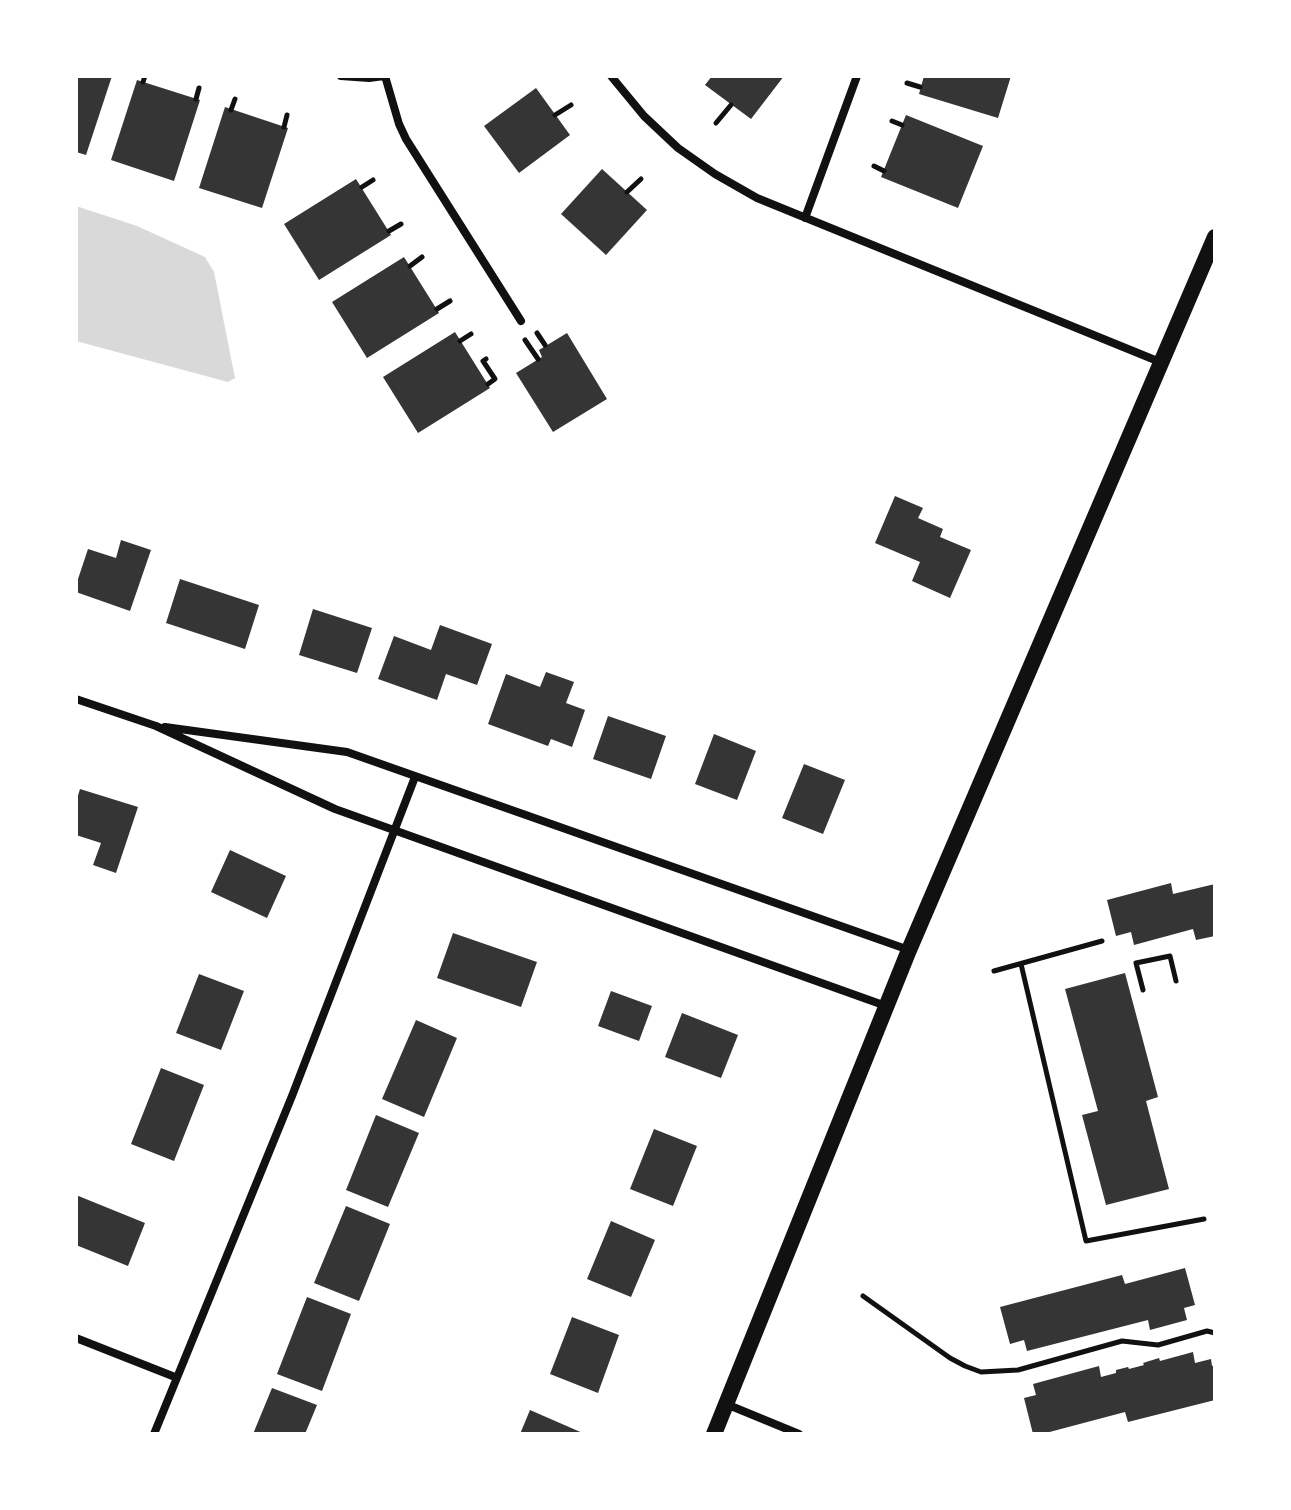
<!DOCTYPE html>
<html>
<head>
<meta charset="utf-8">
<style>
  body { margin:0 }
  #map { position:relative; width:1291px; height:1510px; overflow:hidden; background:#fff; font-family:"Fira Sans",sans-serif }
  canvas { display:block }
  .frame { position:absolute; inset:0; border:78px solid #fff; pointer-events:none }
</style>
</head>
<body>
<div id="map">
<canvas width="1291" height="1510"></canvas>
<div class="frame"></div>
</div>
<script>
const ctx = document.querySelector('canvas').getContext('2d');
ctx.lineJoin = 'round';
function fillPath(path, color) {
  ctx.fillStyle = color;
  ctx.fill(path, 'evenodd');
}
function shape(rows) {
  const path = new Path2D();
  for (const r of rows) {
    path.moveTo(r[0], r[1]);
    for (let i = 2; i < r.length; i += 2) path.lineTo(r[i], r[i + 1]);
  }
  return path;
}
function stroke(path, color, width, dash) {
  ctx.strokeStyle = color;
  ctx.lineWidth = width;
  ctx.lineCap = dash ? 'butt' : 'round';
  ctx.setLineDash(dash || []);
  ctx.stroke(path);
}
const water = shape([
  [76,206,137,226,205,257,214,272,235,378,228,382,76,341]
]);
const building = shape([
  [76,76,112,76,86,155,76,152],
  [712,76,784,76,751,119,705,85],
  [924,76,1011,76,998,118,919,94],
  [137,80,200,100,174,181,111,160],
  [536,88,570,135,519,173,484,126],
  [225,107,288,128,262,208,199,188],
  [906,115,983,146,958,208,881,177],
  [602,169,647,210,606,255,561,214],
  [356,179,391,235,319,280,284,224],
  [404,257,439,313,367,358,332,302],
  [455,332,490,388,418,433,383,377],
  [567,333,607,399,553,432,516,373,542,357,539,350],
  [895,496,923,508,918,518,943,529,940,537,971,550,950,598,912,581,920,562,875,543],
  [121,540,151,550,130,611,76,592,76,585,88,549,116,558],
  [180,579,259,605,245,649,166,623],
  [313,609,372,628,357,673,299,655],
  [440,625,492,644,477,685,446,674,437,700,378,679,394,636,431,650],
  [546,672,574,682,566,703,585,710,572,747,551,739,548,746,488,724,506,674,540,687],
  [608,716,666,736,651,779,593,759],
  [714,734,756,751,737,800,695,784],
  [804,764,845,780,823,834,782,818],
  [80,789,138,807,116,873,93,865,101,843,76,835,76,802],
  [230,850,286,876,267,918,211,892],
  [1171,883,1173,894,1215,884,1215,936,1196,940,1193,929,1134,945,1131,932,1116,936,1107,900],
  [453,933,537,962,521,1007,437,978],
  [1125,973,1158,1097,1146,1101,1169,1189,1106,1205,1082,1115,1098,1111,1065,989],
  [199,974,244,991,221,1050,176,1033],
  [611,991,652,1006,639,1041,598,1026],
  [682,1013,738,1035,721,1078,665,1057],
  [416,1020,457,1038,424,1117,382,1099],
  [161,1068,204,1085,174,1161,131,1144],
  [376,1115,419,1133,388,1207,346,1190],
  [654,1129,697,1146,673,1206,630,1189],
  [76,1195,145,1223,128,1266,76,1245],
  [346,1206,390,1224,359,1301,314,1283],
  [611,1221,655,1240,631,1297,587,1279],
  [1185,1268,1195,1305,1184,1308,1187,1320,1150,1330,1148,1320,1027,1351,1024,1340,1010,1344,1000,1307,1122,1275,1125,1284],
  [307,1297,351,1314,322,1391,277,1374],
  [572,1317,619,1335,598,1393,550,1374],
  [1193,1352,1195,1363,1211,1359,1212,1366,1215,1365,1215,1400,1128,1422,1125,1412,1042,1434,1033,1434,1024,1398,1036,1395,1033,1384,1099,1366,1101,1377,1116,1373,1116,1370,1128,1367,1129,1369,1144,1365,1143,1363,1159,1358,1160,1361],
  [272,1388,317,1405,305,1434,253,1434],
  [530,1410,585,1434,520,1434]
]);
const path = shape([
  [143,82,145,76],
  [907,83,920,87],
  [196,99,199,88],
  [231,110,235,99],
  [555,115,571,105],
  [892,121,902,125],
  [716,123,731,105],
  [284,127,287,115],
  [874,166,884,171],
  [362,187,373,180],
  [627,192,641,179],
  [389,231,401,224],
  [410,266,422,257],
  [437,309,450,301],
  [537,333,545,345],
  [525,340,538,359],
  [460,341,471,334],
  [486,359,483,361,495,379,488,384],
  [1021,964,1086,1241,1204,1219],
  [994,971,1102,941],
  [1143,990,1136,963,1170,956,1176,981],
  [863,1296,950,1358,965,1366,981,1372,1018,1370,1122,1341,1158,1345,1207,1331,1215,1333]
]);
const minor = shape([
  [341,76,369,78,384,76],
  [385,76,399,124,406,139,521,321],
  [611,76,644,116,678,148,715,174,757,198,1160,362],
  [805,218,857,76],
  [76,699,156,726,335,809,886,1006],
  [165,727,347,752,909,950],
  [76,1338,175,1377],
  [726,1404,799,1434],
  [154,1434,292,1096,415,777]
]);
const secondary = shape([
  [714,1434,909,950,1215,237]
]);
fillPath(water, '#d9d9d9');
fillPath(building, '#353535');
stroke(path, '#111', 5);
stroke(minor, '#111', 8);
stroke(secondary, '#111', 16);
</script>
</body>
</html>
